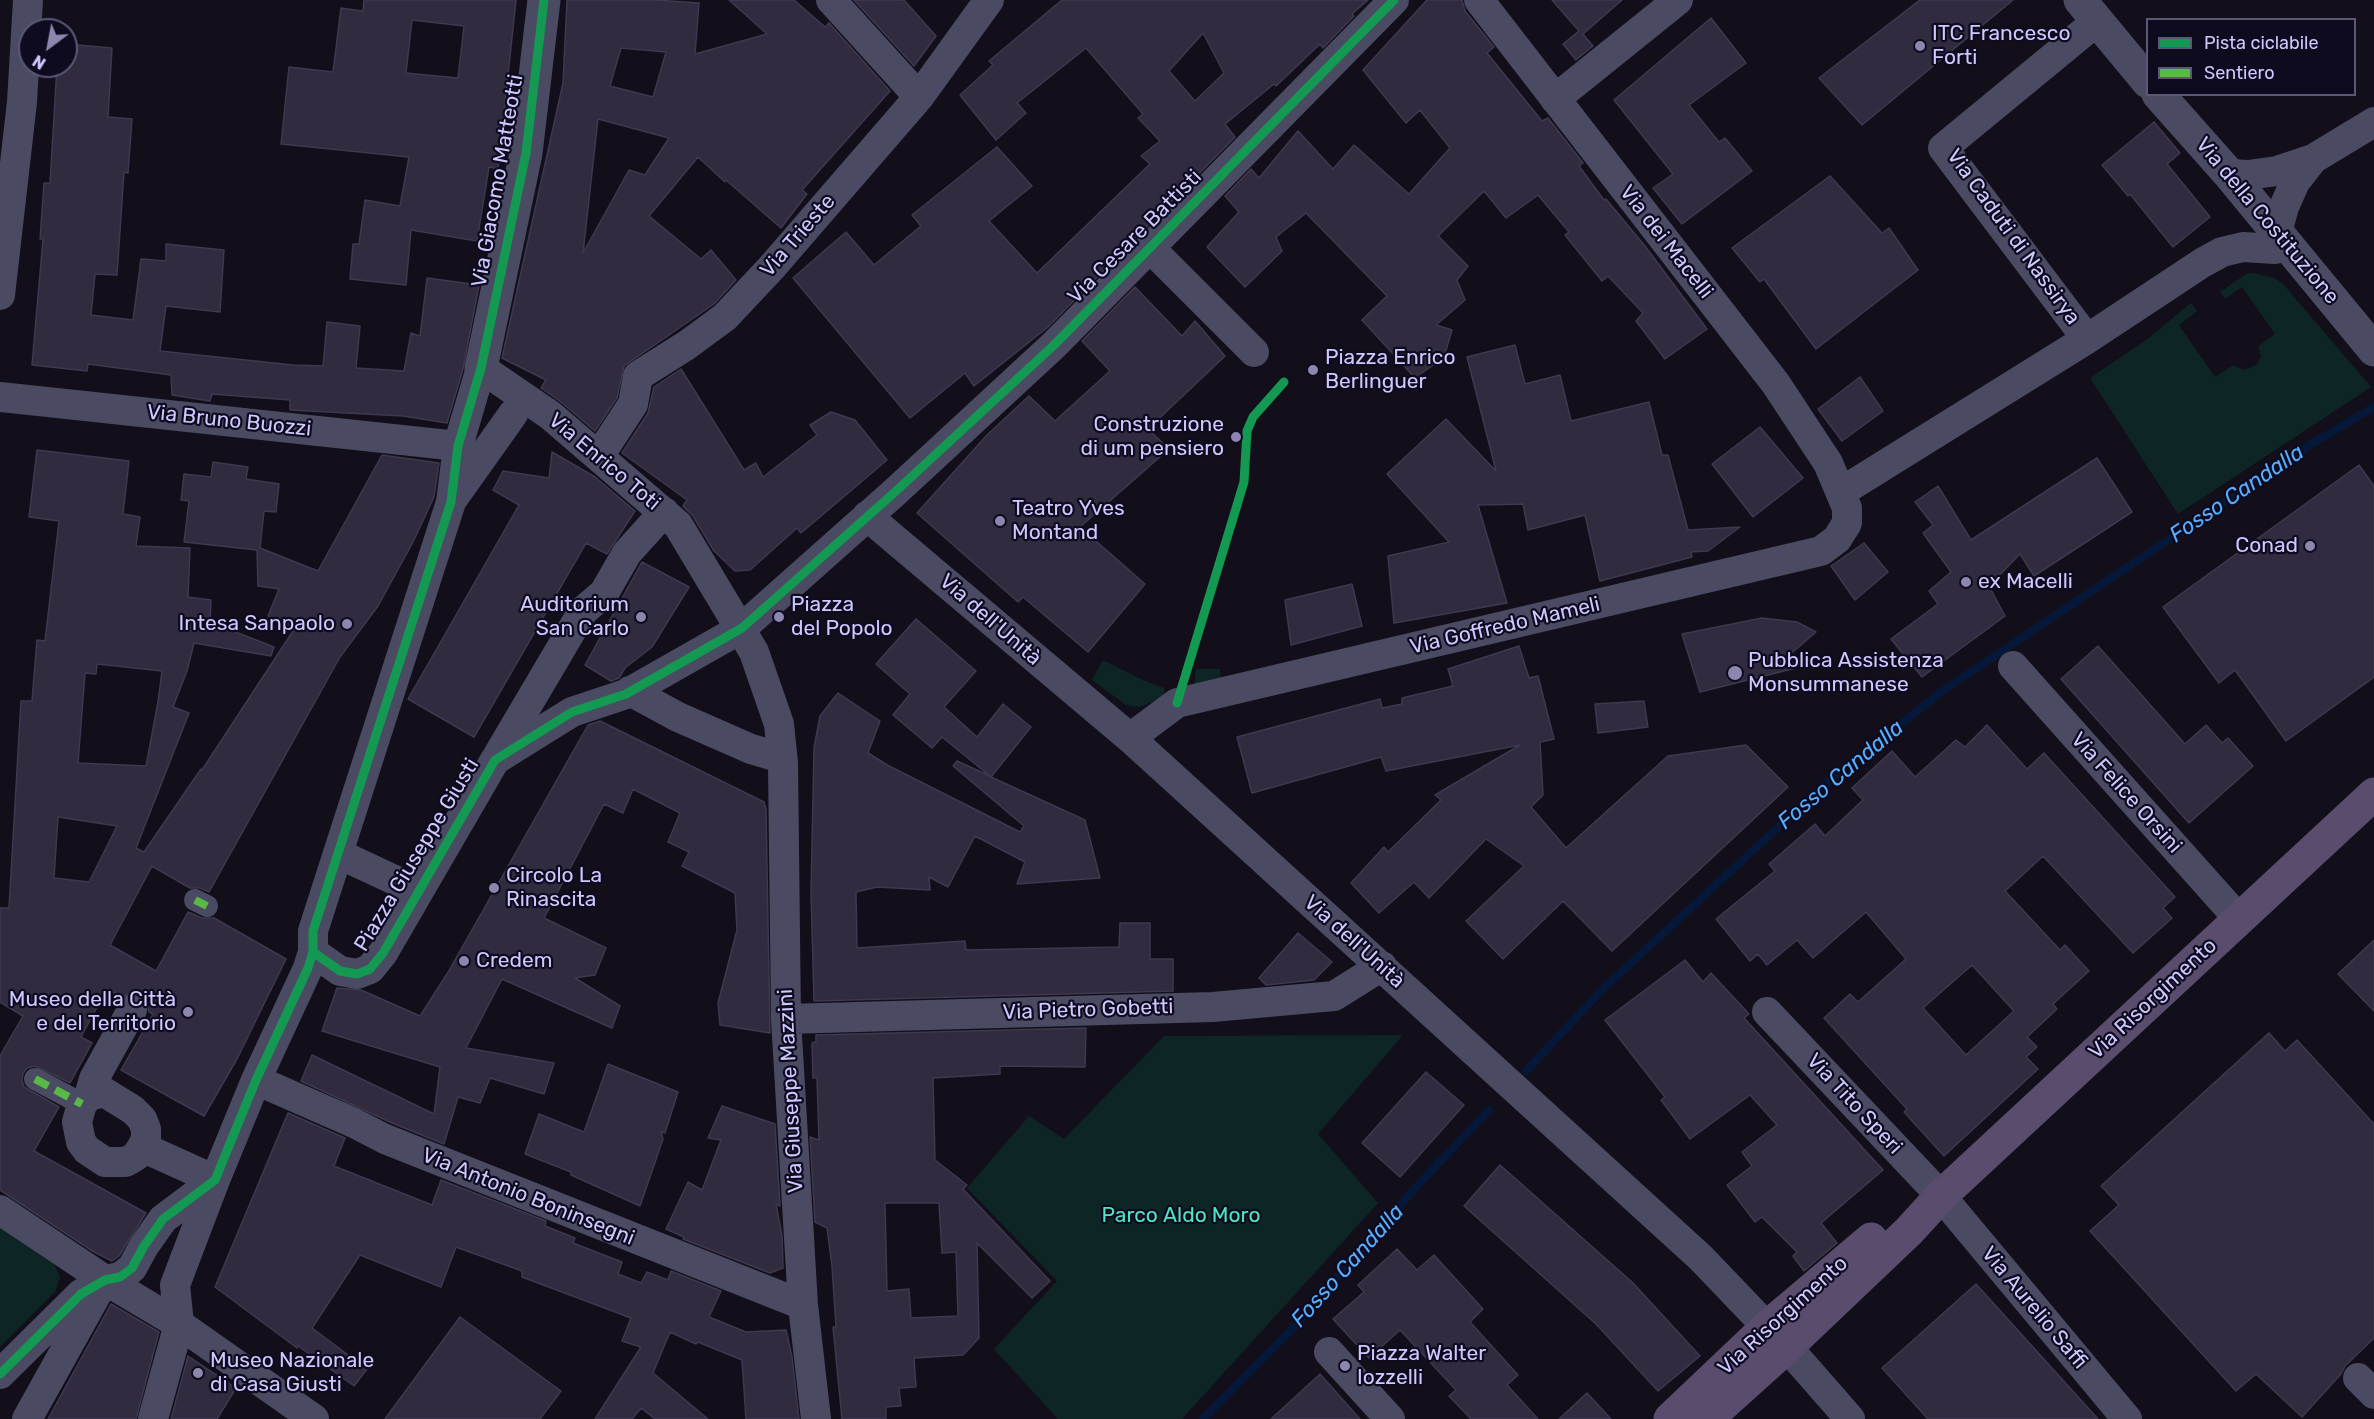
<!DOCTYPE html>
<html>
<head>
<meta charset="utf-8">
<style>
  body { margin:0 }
  #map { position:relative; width:2374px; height:1419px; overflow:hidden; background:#120f1a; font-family:Rubik,sans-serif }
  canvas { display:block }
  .legend { position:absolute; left:2146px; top:18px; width:210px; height:78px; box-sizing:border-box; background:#0e0b1f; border:2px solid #5b5779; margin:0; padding:8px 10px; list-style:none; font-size:18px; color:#cfc8ff }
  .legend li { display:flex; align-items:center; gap:12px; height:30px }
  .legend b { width:30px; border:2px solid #5b5779 }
  .north { position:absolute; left:18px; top:18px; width:60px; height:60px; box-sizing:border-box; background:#0e0b1f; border:2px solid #5b5779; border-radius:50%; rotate:212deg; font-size:16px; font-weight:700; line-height:24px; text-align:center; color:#cfc8ff }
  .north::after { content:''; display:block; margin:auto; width:21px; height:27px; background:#8d87af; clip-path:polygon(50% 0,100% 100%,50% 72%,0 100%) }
</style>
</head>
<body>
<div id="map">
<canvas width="2374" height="1419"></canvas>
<ul class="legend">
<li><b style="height:8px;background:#139951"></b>Pista ciclabile</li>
<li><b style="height:8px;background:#58b947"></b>Sentiero</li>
</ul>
<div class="north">N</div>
</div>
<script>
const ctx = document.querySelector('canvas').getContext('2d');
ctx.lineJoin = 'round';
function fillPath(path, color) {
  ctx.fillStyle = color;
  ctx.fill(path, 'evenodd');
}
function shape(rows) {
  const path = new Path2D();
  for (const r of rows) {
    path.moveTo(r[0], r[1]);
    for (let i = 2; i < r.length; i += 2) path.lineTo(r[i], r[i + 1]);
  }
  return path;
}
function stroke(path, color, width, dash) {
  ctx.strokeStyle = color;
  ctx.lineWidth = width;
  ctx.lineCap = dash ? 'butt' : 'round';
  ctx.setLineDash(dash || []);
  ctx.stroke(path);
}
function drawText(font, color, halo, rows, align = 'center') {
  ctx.font = font + ' Rubik,sans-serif';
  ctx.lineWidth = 4.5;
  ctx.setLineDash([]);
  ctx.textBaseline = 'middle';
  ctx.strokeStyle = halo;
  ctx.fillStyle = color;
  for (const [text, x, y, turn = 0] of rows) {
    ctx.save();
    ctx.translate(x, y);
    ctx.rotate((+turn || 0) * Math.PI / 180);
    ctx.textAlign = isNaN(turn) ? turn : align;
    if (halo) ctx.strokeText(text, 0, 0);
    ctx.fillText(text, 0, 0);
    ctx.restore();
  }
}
const green = shape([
  [2254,273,2274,278,2283,284,2371,387,2178,514,2090,378,2146,340,2191,303,2197,311,2179,325,2215,377,2233,365,2244,370,2257,365,2261,356,2258,346,2275,334,2242,287,2225,299,2220,292,2246,274],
  [1103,660,1143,680,1164,688,1165,697,1139,707,1126,705,1092,680],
  [1196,669,1220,669,1221,679,1194,688],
  [1403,1035,1318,1134,1378,1203,1182,1419,1058,1419,994,1349,1057,1281,967,1188,1029,1116,1064,1139,1164,1036],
  [0,1228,55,1265,60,1277,55,1292,0,1347]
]);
const stream = shape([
  [1526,1071,1604,988,1823,786,1941,692,2310,445,2374,407],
  [1203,1419,1292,1329,1416,1187,1489,1110]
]);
const building = shape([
  [364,0,516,0,498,169,489,167,477,241,411,230,406,285,350,279,353,244,359,244,365,200,400,206,409,157,281,144,289,67,333,72,341,8,363,11,364,0],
  [412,20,464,26,458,78,406,73,412,20],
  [567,0,656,0,699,3,695,54,767,34,729,0,794,0,825,27,829,23,890,91,802,190,807,194,781,228,726,180,725,182,698,157,649,216,701,259,711,250,736,280,714,304,624,366,617,398,595,431,561,402,541,388,546,380,502,358,563,83,567,0],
  [621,48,666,52,653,97,610,86,621,48],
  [598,119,669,138,645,175,629,170,583,253,598,119],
  [854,0,904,0,936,36,914,66,854,0],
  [1062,0,1368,0,1352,14,1354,16,1323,48,1320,44,1276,86,1274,84,1225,124,1235,137,1048,327,974,386,965,373,910,418,793,278,846,232,874,265,921,226,912,215,997,147,1032,186,989,221,1037,273,1150,164,1141,156,1160,141,1138,118,1143,114,1086,48,1017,103,1026,113,996,140,960,95,993,65,989,61,1062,0],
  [1203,33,1224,73,1195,101,1169,71,1203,33],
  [1427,0,1462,0,1465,11,1494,47,1487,53,1542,121,1548,118,1583,163,1579,166,1604,200,1606,199,1645,246,1707,329,1665,359,1636,321,1643,313,1608,276,1602,281,1565,235,1569,232,1538,195,1506,218,1484,191,1438,236,1468,266,1457,280,1465,300,1436,325,1452,330,1444,357,1415,378,1362,320,1387,296,1306,213,1276,237,1282,251,1245,287,1207,247,1239,212,1225,196,1251,169,1259,178,1298,131,1333,169,1354,145,1409,194,1450,148,1420,110,1406,123,1363,70,1427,0],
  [1552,0,1622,0,1583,34,1593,46,1576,60,1563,44,1579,31,1552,0],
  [1920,0,2013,0,1862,125,1819,78,1920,0],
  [1711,18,1746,63,1689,105,1719,142,1725,138,1752,171,1682,224,1653,188,1673,174,1614,100,1711,18],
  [66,44,112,48,108,117,132,119,128,173,124,172,117,275,95,274,91,315,133,320,141,259,166,261,166,244,224,250,220,312,166,306,160,351,293,365,323,366,327,322,360,326,356,368,404,371,411,333,420,336,427,278,479,285,463,369,447,423,403,416,290,410,290,400,212,394,210,401,172,395,171,375,88,364,87,371,32,365,43,239,40,239,44,183,50,183,57,66,66,66,66,44],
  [2154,122,2180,153,2167,164,2210,217,2173,247,2130,194,2128,196,2102,165,2154,122],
  [1830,176,1882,233,1889,228,1918,270,1816,349,1764,279,1760,282,1732,248,1830,176],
  [1135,287,1182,336,1195,321,1225,356,1148,429,1169,449,1080,527,1145,584,1088,652,1023,597,1018,602,917,513,987,435,1029,396,1055,421,1110,371,1082,341,1135,287],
  [1515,345,1525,384,1560,375,1571,421,1649,402,1662,455,1668,455,1688,530,1740,527,1708,551,1691,552,1692,557,1600,581,1585,515,1528,530,1523,504,1478,505,1507,603,1394,623,1388,556,1449,542,1387,474,1446,419,1496,471,1467,357,1515,345],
  [681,369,744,470,756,463,763,477,817,435,810,425,831,412,855,420,887,460,801,533,797,528,750,570,735,571,714,551,693,516,683,506,687,500,622,453,648,413,654,387,681,369],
  [1860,377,1883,411,1842,441,1818,409,1860,377],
  [1760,427,1803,478,1753,517,1712,464,1760,427],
  [37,450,129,461,123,514,140,517,136,546,190,548,188,597,211,600,210,622,274,647,271,656,194,643,187,671,173,707,189,713,136,848,144,852,201,769,202,770,293,631,268,616,279,589,258,586,257,550,184,542,189,501,181,500,184,474,211,477,213,462,248,467,246,479,279,484,276,512,264,511,260,548,318,571,382,455,439,463,434,497,413,542,378,606,340,657,209,892,200,888,190,888,152,866,110,945,156,971,188,912,202,918,214,918,286,959,237,1059,204,1116,121,1070,153,1014,149,1012,146,1001,141,995,132,993,122,997,107,989,81,1037,92,1043,70,1083,35,1066,27,1068,23,1073,22,1080,24,1087,59,1107,34,1151,146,1213,119,1256,112,1261,94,1252,0,1190,0,1056,23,1016,0,1002,0,908,9,908,21,701,32,701,37,640,45,641,59,521,29,517,37,450],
  [97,664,162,671,158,702,146,766,78,763,85,673,96,674,97,664],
  [58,817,117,826,89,882,54,878,58,817],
  [552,452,595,477,635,511,607,554,586,543,474,737,408,699,519,505,493,490,503,471,549,478,552,452],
  [2097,458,2132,512,2034,576,2020,554,1989,586,2005,616,1922,677,1891,639,1938,604,1929,591,1951,572,1923,533,1933,525,1915,502,1938,486,1971,540,2097,458],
  [2359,465,2374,486,2374,677,2286,741,2235,670,2219,683,2163,607,2359,465],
  [1864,543,1888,572,1855,600,1831,566,1864,543],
  [642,562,689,587,652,647,625,668,619,678,611,681,585,665,642,562],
  [1352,584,1362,626,1291,645,1285,600,1352,584],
  [1762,618,1797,622,1816,632,1787,657,1796,668,1700,692,1682,634,1762,618],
  [916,619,976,671,944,707,977,737,1003,704,1031,727,991,777,1085,820,1100,878,1017,884,1025,862,975,836,948,887,929,877,930,890,877,887,856,892,857,948,965,941,966,950,1119,947,1120,923,1150,923,1150,959,1173,959,1173,991,814,1001,811,893,814,748,820,716,838,693,880,721,868,753,889,766,1020,832,1024,826,953,766,957,761,990,776,942,737,932,748,893,715,910,694,876,664,916,619],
  [1519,646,1529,678,1538,676,1554,739,1540,742,1543,795,1531,807,1566,848,1668,756,1746,745,1788,787,1612,951,1563,901,1503,959,1466,921,1524,866,1486,839,1429,898,1414,882,1379,913,1351,883,1384,847,1388,852,1441,800,1435,795,1520,745,1386,771,1381,757,1252,793,1237,737,1380,699,1382,708,1402,704,1402,698,1453,686,1448,669,1519,646],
  [2098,646,2185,744,2206,725,2222,743,2228,738,2253,766,2189,823,2061,679,2098,646],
  [1644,701,1648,727,1598,733,1595,704,1644,701],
  [600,721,764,802,766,809,770,1033,720,1025,718,1003,737,930,735,893,682,866,689,852,668,842,680,813,633,789,623,813,604,804,544,918,606,948,595,975,575,978,620,1006,612,1028,502,979,466,1048,554,1063,544,1094,490,1078,480,1103,458,1097,444,1144,392,1123,301,1081,312,1055,434,1114,440,1067,322,1031,337,988,361,990,420,1016,447,974,588,725,600,721],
  [1987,725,2027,769,2044,753,2175,897,2163,908,2172,918,2133,953,2043,856,2005,891,2060,950,2065,945,2089,971,2053,1004,2057,1009,2027,1037,2037,1047,2026,1057,2038,1069,1944,1156,1904,1112,1907,1109,1824,1018,1850,994,1858,1002,1906,959,1866,912,1813,958,1797,940,1767,965,1758,954,1750,961,1716,919,1775,871,1769,864,1815,824,1825,836,1863,800,1852,788,1892,751,1915,777,1956,740,1965,747,1987,725],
  [1972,965,2014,1011,1966,1055,1923,1008,1972,965],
  [1298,933,1332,962,1314,980,1266,985,1259,978,1298,933],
  [2374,940,2374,1011,2338,974,2374,940],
  [1685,960,1703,982,1711,973,1749,1014,1744,1018,1883,1170,1821,1223,1837,1243,1804,1271,1793,1256,1797,1252,1762,1217,1755,1222,1727,1185,1752,1166,1742,1152,1777,1125,1750,1095,1690,1139,1661,1100,1665,1097,1605,1020,1685,960],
  [1086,1028,1085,1067,1000,1066,1000,1074,933,1078,935,1160,967,1185,963,1189,1050,1281,1032,1298,977,1243,979,1338,963,1355,914,1358,916,1387,899,1388,901,1406,886,1407,886,1419,842,1419,833,1327,836,1327,832,1266,827,1228,815,1222,810,1137,819,1140,817,1078,813,1078,812,1043,816,1042,816,1035,1086,1028],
  [885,1203,939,1203,942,1253,956,1252,958,1316,911,1318,909,1289,887,1291,885,1203],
  [2269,1033,2285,1051,2297,1040,2374,1124,2374,1338,2345,1366,2341,1374,2302,1417,2256,1374,2236,1391,2090,1231,2119,1205,2101,1186,2269,1033],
  [608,1064,678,1092,665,1133,661,1132,663,1139,640,1206,571,1175,571,1172,525,1154,539,1114,584,1132,608,1064],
  [1426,1072,1464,1105,1400,1177,1362,1143,1426,1072],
  [722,1106,775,1124,780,1206,776,1204,782,1236,783,1268,770,1273,683,1239,684,1237,666,1229,688,1182,702,1190,721,1140,708,1138,722,1106],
  [288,1113,345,1138,334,1166,432,1205,441,1180,546,1221,545,1226,575,1238,573,1243,622,1262,618,1274,641,1283,647,1272,668,1280,671,1271,721,1291,709,1317,746,1332,786,1330,792,1357,799,1419,746,1419,742,1360,698,1342,696,1344,670,1332,653,1373,708,1419,655,1419,641,1408,632,1419,595,1419,641,1347,622,1341,631,1318,522,1277,522,1271,456,1247,441,1287,360,1255,312,1328,367,1369,354,1386,298,1346,297,1348,215,1287,288,1113],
  [1500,1165,1633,1283,1700,1356,1658,1391,1596,1324,1464,1206,1500,1165],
  [1397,1249,1417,1270,1434,1255,1483,1309,1470,1322,1518,1375,1507,1385,1538,1419,1471,1419,1449,1396,1456,1390,1400,1330,1369,1358,1333,1319,1364,1292,1358,1285,1397,1249],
  [1976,1284,2098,1419,1928,1419,1882,1368,1976,1284],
  [111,1304,159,1332,136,1419,48,1419,111,1304],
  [460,1317,561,1391,540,1419,385,1419,460,1317],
  [188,1356,236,1388,217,1419,171,1419,188,1356],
  [1320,1374,1360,1419,1271,1419,1320,1374],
  [1587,1393,1611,1419,1559,1419,1587,1393]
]);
const pedestrian = shape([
  [195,900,207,906],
  [35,1079,82,1104]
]);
const minor = shape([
  [831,0,919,97],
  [1555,99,1678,0],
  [2229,174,2248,175,2277,171,2313,159,2374,122],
  [2277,232,2284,207,2295,182,2313,159],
  [1150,248,1254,352],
  [0,295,22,102,28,0],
  [2087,339,1943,148,2096,22],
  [0,397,458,446],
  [599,456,633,404,638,376,687,345,725,317,772,267,919,97,989,0],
  [1841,492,2087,339,2202,263,2222,252,2243,247,2275,249],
  [454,497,513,414],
  [867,516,1130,738,1701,1258,1767,1327],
  [2013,666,2239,919],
  [630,691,678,717,751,749,782,758],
  [1130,738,1177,703,1821,551,1837,539,1847,523,1847,508,1828,463,1776,384,1479,0],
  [498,755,583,611,604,593,627,553,664,512],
  [339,854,418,891],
  [313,952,340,971,357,974,370,969,383,953,495,760,572,712,626,694,742,628,895,492,1054,345,1394,0],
  [1767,1012,1941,1196,2127,1419],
  [786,1019,1213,1007,1334,996,1382,966],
  [256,1080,354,1123,385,1139,803,1305],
  [104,1092,133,1110,142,1119,146,1129,146,1139,142,1147,136,1156,126,1162,105,1162,87,1150,81,1142,77,1122,82,1104,89,1096,104,1092],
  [89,1096,94,1079,132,1010],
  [142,1147,215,1180,175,1285,179,1324,153,1419],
  [0,1210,105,1280,179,1324,314,1419],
  [1787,1347,1850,1419],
  [1329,1352,1390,1419],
  [0,1374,81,1294,105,1280,120,1277,132,1268,144,1246,163,1219,215,1180,256,1080,308,968,313,952,313,931,451,502,458,446,481,368,550,415,678,525,754,652,779,724,783,763,786,1019,803,1305,816,1419],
  [2358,1378,2374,1394],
  [27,1419,100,1288]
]);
const tertiary = shape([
  [2080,0,2148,82],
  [2158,94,2229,174,2374,350],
  [481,368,526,153,544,0]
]);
const primary = shape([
  [1670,1419,1767,1327,1871,1239],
  [1707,1419,1787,1347,1909,1231,1941,1196,2374,794]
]);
const quiet = shape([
  [195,900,207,906],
  [35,1079,82,1104]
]);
const cycleway = shape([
  [1177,703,1244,482,1247,431,1253,417,1284,382],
  [313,952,340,971,357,974,370,969,383,953,495,760,572,712,626,694,742,628,895,492,1054,345,1394,0],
  [0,1374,81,1294,105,1280,120,1277,132,1268,144,1246,163,1219,215,1180,256,1080,308,968,313,952,313,931,451,502,458,446,481,368,526,153,544,0]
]);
const markers = [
  [1920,46,6,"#8d87af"],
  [1313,370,6,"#8d87af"],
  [1236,437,6,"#8d87af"],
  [1000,521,6,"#8d87af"],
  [2310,546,6,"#8d87af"],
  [1966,582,6,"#8d87af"],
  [641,617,6,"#8d87af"],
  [779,617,6,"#8d87af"],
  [347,624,6,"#8d87af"],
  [1735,673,8,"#8d87af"],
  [494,888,6,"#8d87af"],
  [464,961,6,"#8d87af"],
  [188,1012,6,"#8d87af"],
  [1345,1366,6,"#8d87af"],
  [198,1373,6,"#8d87af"]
];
const poiNames = [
  ["ITC Francesco",1932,34],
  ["Forti",1932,58],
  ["Piazza Enrico",1325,358],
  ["Berlinguer",1325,382],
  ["Construzione",1224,425,"right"],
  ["di um pensiero",1224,449,"right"],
  ["Teatro Yves",1012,509],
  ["Montand",1012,533],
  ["Conad",2298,546,"right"],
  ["ex Macelli",1978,582],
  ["Auditorium",629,605,"right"],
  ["San Carlo",629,629,"right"],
  ["Piazza",791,605],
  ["del Popolo",791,629],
  ["Intesa Sanpaolo",335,624,"right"],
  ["Pubblica Assistenza",1748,661],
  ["Monsummanese",1748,685],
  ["Circolo La",506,876],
  ["Rinascita",506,900],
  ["Credem",476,961],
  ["Museo della Città",176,1000,"right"],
  ["e del Territorio",176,1024,"right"],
  ["Piazza Walter",1357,1354],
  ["Iozzelli",1357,1378],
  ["Museo Nazionale",210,1361],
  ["di Casa Giusti",210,1385]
];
const streetNames = [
  ["Via Giacomo Matteotti",498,181,-80],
  ["Via della Costituzione",2267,221,50],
  ["Via Trieste",798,236,-49],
  ["Via Cesare Battisti",1135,237,-45],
  ["Via Caduti di Nassirya",2013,237,54],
  ["Via dei Macelli",1666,242,52],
  ["Via Bruno Buozzi",229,421,6],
  ["Via Enrico Toti",604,462,40],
  ["Via dell'Unità",990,620,41],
  ["Via Goffredo Mameli",1505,626,-13],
  ["Via Felice Orsini",2126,793,48],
  ["Piazza Giuseppe Giusti",417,855,-59],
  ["Via dell'Unità",1354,942,42],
  ["Via Risorgimento",2153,999,-43],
  ["Via Pietro Gobetti",1088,1010,-2],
  ["Via Giuseppe Mazzini",791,1091,-93],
  ["Via Tito Speri",1854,1104,47],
  ["Via Antonio Boninsegni",528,1197,22],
  ["Via Aurelio Saffi",2034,1308,50],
  ["Via Risorgimento",1783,1316,-42]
];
const parkNames = [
  ["Parco Aldo Moro",1181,1216]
];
const waterNames = [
  ["Fosso Candalla",2237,494,-34],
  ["Fosso Candalla",1841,775,-40],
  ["Fosso Candalla",1348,1266,-48]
];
fillPath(green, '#0e2526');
stroke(stream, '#06183a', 8);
fillPath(building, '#302b3e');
stroke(building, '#3d3950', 1.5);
stroke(pedestrian, '#4b4a63', 22);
stroke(minor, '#4b4a63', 30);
stroke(tertiary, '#4b4a63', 33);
stroke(primary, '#594c6d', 33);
stroke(quiet, '#58b947', 8, [15, 8]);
stroke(cycleway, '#139951', 9);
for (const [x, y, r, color] of markers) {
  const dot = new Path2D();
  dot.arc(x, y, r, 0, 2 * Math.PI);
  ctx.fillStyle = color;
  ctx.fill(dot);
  stroke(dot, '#0e0b1f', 2);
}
drawText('21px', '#cfc8ff', '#0e0b1f', poiNames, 'left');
drawText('21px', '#cfc8ff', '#0e0b1f', streetNames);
drawText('21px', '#4ce7c2', '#0e0b1f', parkNames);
drawText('italic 22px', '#56aeff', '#0e0b1f', waterNames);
</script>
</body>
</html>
